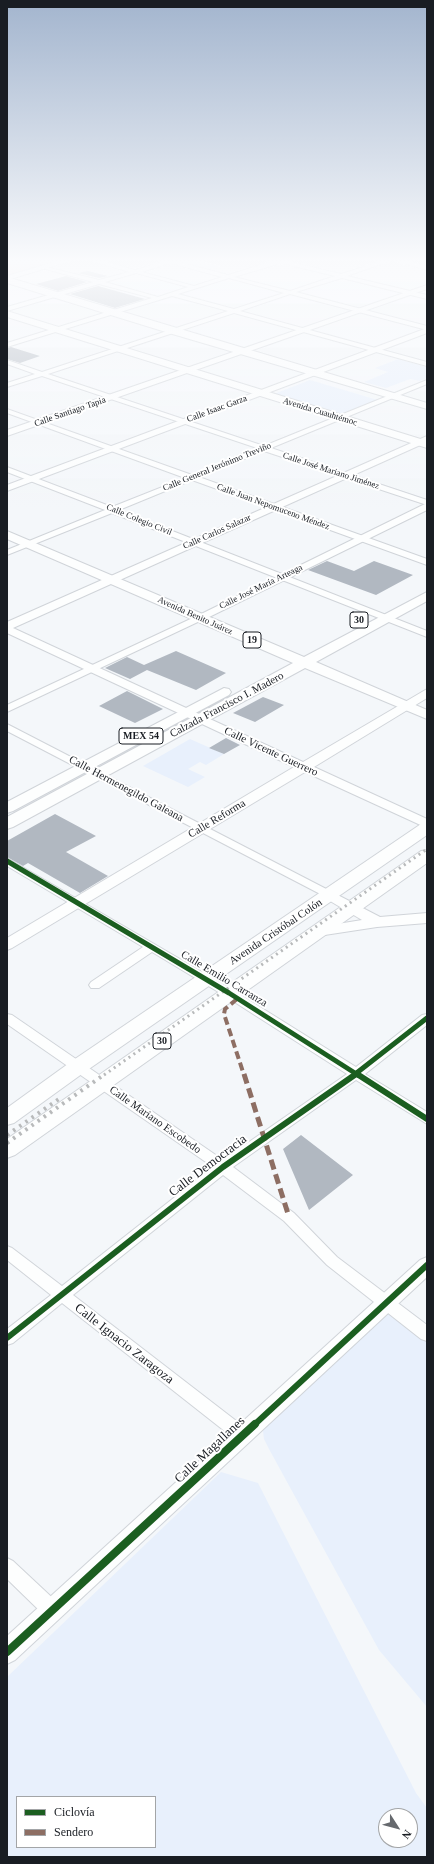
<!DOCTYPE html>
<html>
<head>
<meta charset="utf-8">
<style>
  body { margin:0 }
  #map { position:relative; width:434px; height:1864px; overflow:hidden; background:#f4f7fa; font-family:"Times New Roman",serif }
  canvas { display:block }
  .frame { position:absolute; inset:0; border:8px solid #191d23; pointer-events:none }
  .legend { position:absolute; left:16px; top:1796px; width:140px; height:52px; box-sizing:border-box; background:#fff; border:1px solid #a3a5a7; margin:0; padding:5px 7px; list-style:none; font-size:12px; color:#191d23 }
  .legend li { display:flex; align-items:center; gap:8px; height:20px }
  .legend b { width:20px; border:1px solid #a3a5a7 }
  .north { position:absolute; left:378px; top:1808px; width:40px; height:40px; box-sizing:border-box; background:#fff; border:1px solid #a3a5a7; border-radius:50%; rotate:126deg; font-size:11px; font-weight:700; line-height:16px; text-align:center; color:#191d23 }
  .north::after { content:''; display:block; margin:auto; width:14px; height:18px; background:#66696e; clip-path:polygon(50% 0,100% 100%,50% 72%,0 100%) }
</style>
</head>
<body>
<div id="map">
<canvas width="434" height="1864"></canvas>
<div class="frame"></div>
<ul class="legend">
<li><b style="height:5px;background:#1b5e20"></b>Ciclovía</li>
<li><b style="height:5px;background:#8d6e63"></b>Sendero</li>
</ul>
<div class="north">N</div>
</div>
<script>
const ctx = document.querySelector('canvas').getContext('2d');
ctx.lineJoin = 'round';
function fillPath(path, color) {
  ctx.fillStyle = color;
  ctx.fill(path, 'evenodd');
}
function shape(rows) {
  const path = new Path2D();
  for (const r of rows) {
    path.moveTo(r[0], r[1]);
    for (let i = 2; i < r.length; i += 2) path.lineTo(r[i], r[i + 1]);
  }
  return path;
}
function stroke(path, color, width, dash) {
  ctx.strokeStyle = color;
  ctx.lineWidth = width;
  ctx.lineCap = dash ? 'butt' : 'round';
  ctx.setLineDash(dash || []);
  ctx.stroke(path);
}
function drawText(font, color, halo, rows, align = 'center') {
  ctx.font = font + ' "Times New Roman",serif';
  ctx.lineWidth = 4;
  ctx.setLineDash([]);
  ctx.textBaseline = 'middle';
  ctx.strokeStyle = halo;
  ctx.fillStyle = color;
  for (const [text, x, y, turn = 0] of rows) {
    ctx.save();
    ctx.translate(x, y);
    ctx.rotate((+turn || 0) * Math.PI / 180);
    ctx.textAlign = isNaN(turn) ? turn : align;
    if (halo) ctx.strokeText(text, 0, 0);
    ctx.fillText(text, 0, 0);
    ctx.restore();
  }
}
const built = shape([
  [180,261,200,261,220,266,208,270,178,262],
  [398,359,427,367,427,378,420,381,410,379,386,388,364,382,388,372,375,368],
  [310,380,378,400,344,414,274,394],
  [190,739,224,754,206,765,200,762,188,769,205,777,188,787,143,766],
  [388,1314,427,1342,427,1707,379,1650,269,1449,264,1439,263,1431,271,1419],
  [221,1472,258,1483,416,1793,427,1808,427,1857,7,1857,7,1677],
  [17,1797,155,1797,155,1847,17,1847],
  [386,1816,410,1816,410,1840,386,1840]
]);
const green = shape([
  [7,261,64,261,10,276,7,275]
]);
const building = shape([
  [88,271,108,276,99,278,78,273],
  [66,276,87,282,58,291,36,284],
  [98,286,145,299,115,308,70,294],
  [11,347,40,356,20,363,7,359,7,348],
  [327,561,354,571,374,561,413,575,376,595,308,570],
  [176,651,226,673,196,690,147,670,130,679,105,668,127,657,144,665],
  [127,691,163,709,135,723,99,706],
  [263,697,284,705,255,722,233,713],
  [226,738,240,745,224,754,209,748],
  [55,814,96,836,66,852,108,876,80,893,28,863,23,866,7,857,7,841],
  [301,1135,353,1175,309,1210,283,1149]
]);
const minor = shape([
  [93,261,102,261,135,270,165,261,175,261,228,275,274,261,287,261,341,274,382,261,390,261,347,276,427,295,427,299,342,278,296,292,427,326,427,330,290,294,240,311,427,362,427,366,234,313,48,374,264,446,427,380,427,384,271,448,427,500,427,505,264,451,199,477,427,559,427,565,192,480,119,510,427,631,427,637,112,513,7,555,7,550,105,510,7,472,7,467,112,507,185,478,7,413,7,409,192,475,257,448,42,376,7,387,7,383,35,374,7,364,7,360,42,372,228,311,172,296,7,347,7,343,152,298,99,284,7,311,7,307,93,282,42,268,42,266,99,280,129,272,93,261],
  [170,263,222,277,194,286,142,272,170,263],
  [281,263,335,276,290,291,234,277,281,263],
  [136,273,188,287,158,297,105,282,136,273],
  [229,278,284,293,234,309,178,294,229,278],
  [199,615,203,618,202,620,7,712,7,705,199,615],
  [7,724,334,893,336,895,334,897,326,897,7,731,7,724],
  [7,858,233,990,356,1067,422,1015,427,1014,427,1025,365,1074,427,1112,427,1124,356,1080,233,1167,294,1213,337,1257,427,1325,427,1341,421,1339,327,1265,284,1221,223,1175,73,1295,248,1430,250,1435,248,1440,242,1442,236,1440,62,1303,13,1343,7,1345,7,1329,51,1295,7,1260,7,1246,12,1248,62,1286,213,1167,7,1024,7,1014,12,1015,223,1160,347,1074,225,996,152,952,99,988,91,988,89,985,91,982,143,947,7,866,7,858],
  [7,1558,13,1561,59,1604,61,1610,59,1616,52,1619,45,1616,7,1579,7,1558]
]);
const tertiary = shape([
  [396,261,407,261,427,266,427,270,396,261],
  [427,285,427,289,7,436,7,430,427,285],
  [427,328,427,333,7,491,7,485,427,328],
  [427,436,427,442,13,628,303,762,427,689,427,698,314,767,427,819,427,828,305,772,12,948,7,950,7,938,294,767,7,633,7,622,427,436],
  [427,503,427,510,203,620,195,620,193,618,427,503],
  [330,891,380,917,427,913,427,923,377,927,318,936,313,934,311,931,313,928,362,920,325,898,323,895,325,892,330,891],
  [427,1257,427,1277,15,1660,7,1664,7,1636,420,1260,427,1257]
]);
const secondary = shape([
  [58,261,70,261,7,280,7,276,58,261]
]);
const primary = shape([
  [7,531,304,657,427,592,427,601,316,662,427,710,427,719,305,668,13,827,7,829,7,817,293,663,7,539,7,531],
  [224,688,229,689,231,692,229,695,13,811,7,813,7,802,224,688],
  [427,822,427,835,86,1071,14,1123,7,1125,7,1108,72,1061,421,824,427,822],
  [427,850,427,863,15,1155,7,1158,7,1139,421,851,427,850]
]);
const trunk = shape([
  [7,277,427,403,427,409,169,333,7,283,7,277],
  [7,311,427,441,427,448,7,317,7,311]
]);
const railFar1 = shape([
  [104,1075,427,849]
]);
const rail = shape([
  [7,1135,59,1099],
  [7,1143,105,1074]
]);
const quietFar1 = shape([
  [237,999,225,1009,224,1014,244,1075]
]);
const quiet = shape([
  [244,1074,289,1217]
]);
const cyclewayFar2 = shape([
  [7,861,229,993,358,1075],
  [354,1075,427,1018]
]);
const cyclewayFar1 = shape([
  [357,1074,427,1119],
  [7,1338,223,1167,356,1074],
  [254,1425,427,1265]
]);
const cycleway = shape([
  [7,1652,255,1424]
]);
const farStreetnames = [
  ["Calle Isaac Garza",217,409,-20],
  ["Calle Santiago Tapia",70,412,-19],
  ["Avenida Cuauhtémoc",320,412,17],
  ["Calle General Jerónimo Treviño",217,467,-22],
  ["Calle José Mariano Jiménez",331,471,18],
  ["Calle Juan Nepomuceno Méndez",273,507,20],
  ["Calle Colegio Civil",139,520,22],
  ["Calle Carlos Salazar",217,532,-24],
  ["Calle José María Arteaga",261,587,-26],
  ["Avenida Benito Juárez",195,616,24]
];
const shields = [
  [359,620,18],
  [252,640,18],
  [141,736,44],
  [162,1041,18]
];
const shieldNames = [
  ["30",359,620],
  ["19",252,640],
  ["MEX 54",141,736],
  ["30",162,1041]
];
const streetNames = [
  ["Calzada Francisco I. Madero",227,705,-28],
  ["Calle Vicente Guerrero",271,752,25],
  ["Calle Hermenegildo Galeana",126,789,28],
  ["Calle Reforma",217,819,-31],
  ["Avenida Cristóbal Colón",276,932,-34],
  ["Calle Emilio Carranza",224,979,31],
  ["Calle Mariano Escobedo",155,1120,35]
];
const nearStreetnames = [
  ["Calle Democracia",208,1166,-37],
  ["Calle Ignacio Zaragoza",124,1344,38],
  ["Calle Magallanes",210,1450,-43]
];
fillPath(built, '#e8f0fc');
fillPath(green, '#f7e8e3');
fillPath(building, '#b1b8c1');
stroke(minor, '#d0d4d9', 2);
stroke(tertiary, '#d0d4d9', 2);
stroke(secondary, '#d0d4d9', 2);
stroke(primary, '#d0d4d9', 2);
stroke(trunk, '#d0d4d9', 2);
fillPath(minor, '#fdfefe');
fillPath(tertiary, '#fdfefe');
fillPath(secondary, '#fdfefe');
fillPath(primary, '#fdfefe');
fillPath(trunk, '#fdfefe');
stroke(railFar1, '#b8babb', 3, [2, 4]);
stroke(rail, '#b8babb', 4, [2.5, 5]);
stroke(quietFar1, '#8d6e63', 4, [8, 4]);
stroke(quiet, '#8d6e63', 5, [10, 5]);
stroke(cyclewayFar2, '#1b5e20', 5);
stroke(cyclewayFar1, '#1b5e20', 6);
stroke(cycleway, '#1b5e20', 8);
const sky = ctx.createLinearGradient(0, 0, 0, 522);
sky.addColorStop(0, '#a3b5ce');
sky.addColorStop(0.5, '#fafbfd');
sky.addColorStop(1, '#fafbfd00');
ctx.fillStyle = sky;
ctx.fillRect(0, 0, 434, 522);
drawText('9px', '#191d23', '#fff', farStreetnames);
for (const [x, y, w] of shields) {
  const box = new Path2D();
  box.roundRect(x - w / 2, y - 8, w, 16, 3);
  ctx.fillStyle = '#fff';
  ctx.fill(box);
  stroke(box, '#191d23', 1);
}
drawText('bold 10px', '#191d23', null, shieldNames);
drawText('11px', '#191d23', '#fff', streetNames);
drawText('13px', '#191d23', '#fff', nearStreetnames);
</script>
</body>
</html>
